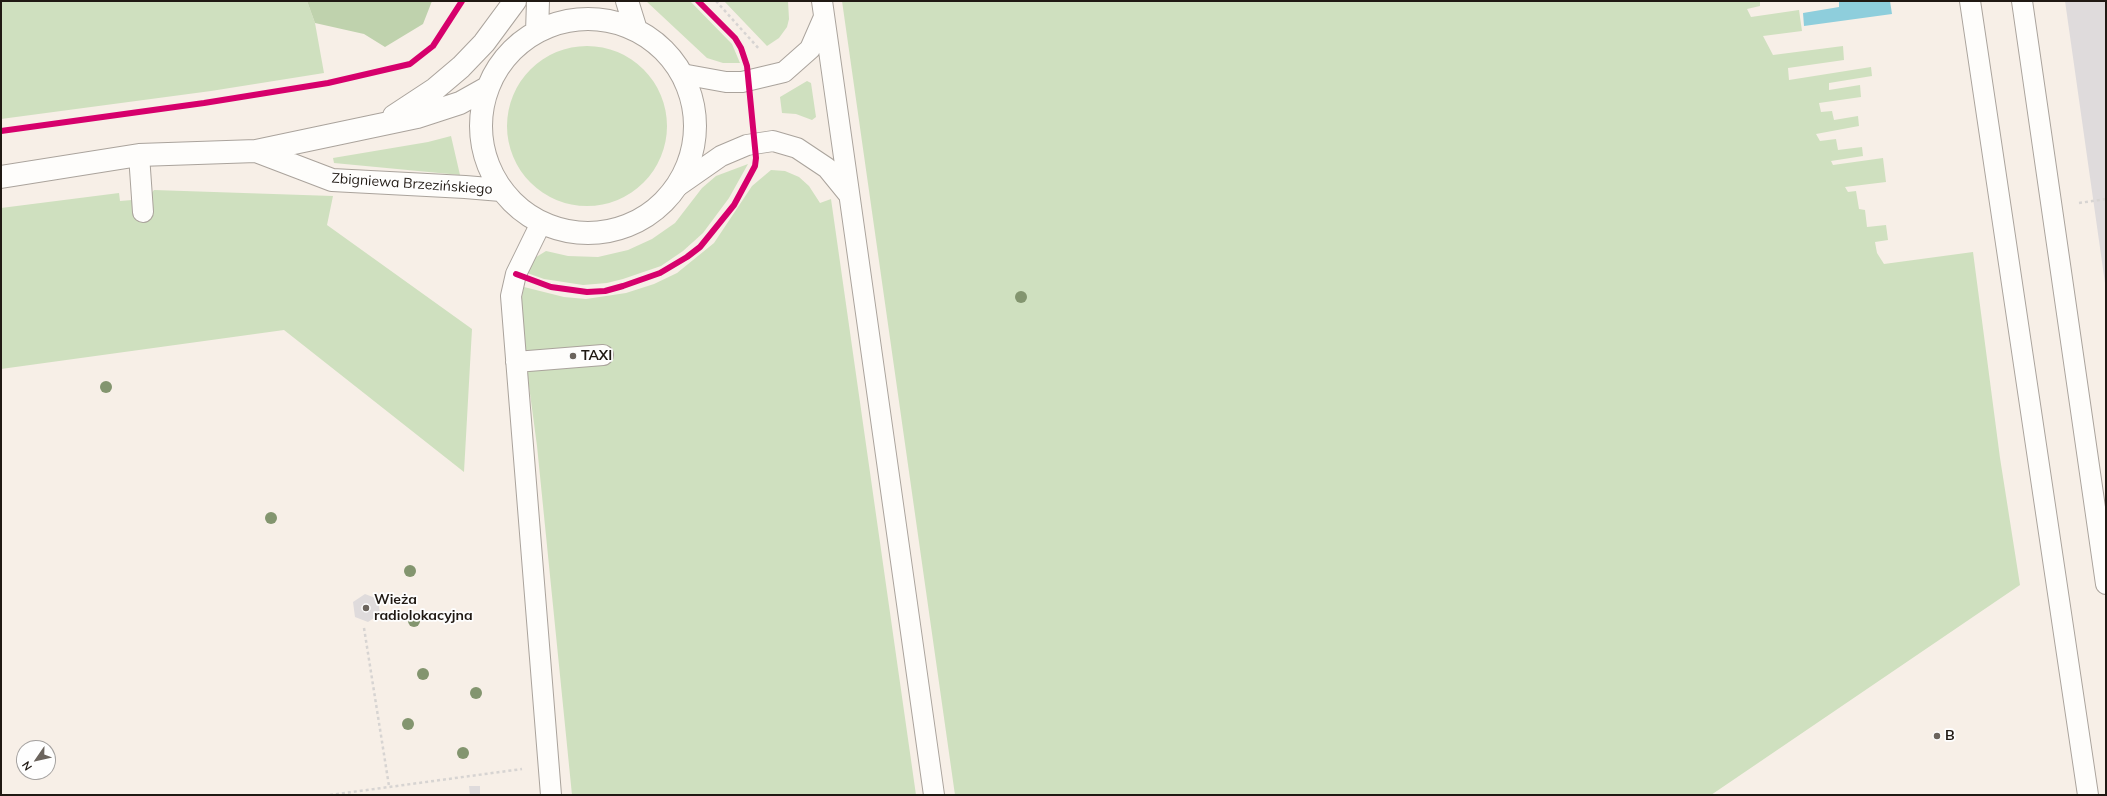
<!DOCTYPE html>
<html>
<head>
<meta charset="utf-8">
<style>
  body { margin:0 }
  #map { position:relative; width:2107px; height:796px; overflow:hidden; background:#f7efe7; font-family:Mulish,sans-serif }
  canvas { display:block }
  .frame { position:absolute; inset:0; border:2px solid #201913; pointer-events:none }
  .north { position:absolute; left:16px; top:740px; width:40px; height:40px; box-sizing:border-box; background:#fefefe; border:1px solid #a5a2a0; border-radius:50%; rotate:236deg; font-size:11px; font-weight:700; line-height:16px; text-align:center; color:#201913 }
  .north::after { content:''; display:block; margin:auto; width:14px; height:18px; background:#6b645d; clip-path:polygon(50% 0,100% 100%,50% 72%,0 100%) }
</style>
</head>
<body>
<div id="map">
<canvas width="2107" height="796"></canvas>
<div class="frame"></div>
<div class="north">N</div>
</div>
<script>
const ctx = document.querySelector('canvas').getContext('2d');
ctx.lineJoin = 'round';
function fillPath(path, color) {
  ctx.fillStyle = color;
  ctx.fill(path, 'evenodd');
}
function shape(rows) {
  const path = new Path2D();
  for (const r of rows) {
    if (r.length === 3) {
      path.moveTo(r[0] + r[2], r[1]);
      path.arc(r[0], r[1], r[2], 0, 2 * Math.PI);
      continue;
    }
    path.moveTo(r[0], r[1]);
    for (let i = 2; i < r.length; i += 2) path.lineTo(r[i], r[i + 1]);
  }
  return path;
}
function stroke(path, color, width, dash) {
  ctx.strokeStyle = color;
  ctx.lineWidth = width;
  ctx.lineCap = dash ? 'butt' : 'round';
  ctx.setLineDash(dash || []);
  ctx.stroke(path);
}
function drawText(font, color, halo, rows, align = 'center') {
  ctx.font = font + ' Mulish,sans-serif';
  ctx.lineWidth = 3.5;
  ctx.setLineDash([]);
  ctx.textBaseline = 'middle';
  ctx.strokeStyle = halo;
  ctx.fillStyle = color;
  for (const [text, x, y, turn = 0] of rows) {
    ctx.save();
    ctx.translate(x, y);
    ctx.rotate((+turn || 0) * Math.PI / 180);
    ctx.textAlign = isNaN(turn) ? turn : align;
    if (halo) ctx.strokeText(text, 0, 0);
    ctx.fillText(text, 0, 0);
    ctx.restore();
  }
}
const green = shape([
  [1,1,307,1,315,23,324,73,211,91,1,119],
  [646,1,690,1,732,44,740,63,723,63,707,58],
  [724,1,788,1,789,19,787,27,779,38,767,46],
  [842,1,1760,1,1760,6,1747,9,1751,17,1799,10,1802,31,1763,36,1773,55,1843,46,1844,60,1788,68,1789,80,1871,67,1872,76,1829,83,1829,90,1860,85,1861,97,1819,103,1821,112,1832,111,1834,120,1858,116,1859,126,1816,134,1820,141,1836,139,1838,150,1862,147,1863,156,1831,161,1833,165,1883,158,1886,182,1845,187,1848,192,1856,191,1859,209,1865,210,1867,227,1886,225,1888,240,1875,242,1877,253,1884,264,1973,252,2000,458,2020,585,1711,795,955,795],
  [587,126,80],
  [807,81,811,83,816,117,812,120,796,114,782,113,780,97],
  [451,136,460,175,334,163,333,158,428,142],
  [748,164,729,198,703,233,683,251,661,266,623,279,607,283,583,285,544,279,527,273,533,259,546,251,568,256,598,257,628,250,652,239,675,223,702,188,716,176],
  [771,170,785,171,799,177,809,186,820,203,831,199,916,795,572,795,537,446,519,311,524,287,564,297,586,299,626,293,654,284,677,273,714,243,752,186],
  [154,190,333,196,327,225,472,329,464,472,284,330,1,369,1,208,119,193,120,201,132,200,133,215,152,212,150,195]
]);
const forest = shape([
  [307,1,432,1,423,24,385,47,364,34,315,23]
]);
const water = shape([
  [1839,1,1890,1,1892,14,1804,26,1803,13,1839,7]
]);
const building = shape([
  [2065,1,2106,1,2106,283,2105,283],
  [365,594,378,599,380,614,368,622,355,617,353,602],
  [469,786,480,786,480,795,470,795]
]);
const path = shape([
  [716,1,760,50],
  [2079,203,2106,199],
  [364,628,389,786],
  [330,795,522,769]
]);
const service = shape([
  [822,1,934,795],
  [1970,1,2088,795],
  [2022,1,2106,584],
  [682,74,726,82,742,82,784,72,810,49,824,17],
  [139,155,143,212],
  [678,186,721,156,747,145,773,141,797,148,827,168,849,195],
  [541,223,516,274,511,296,551,795],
  [516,362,603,355]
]);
const secondary = shape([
  [627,1,636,30],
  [588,126,107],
  [537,32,538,1],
  [394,116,435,89,461,67,484,43,515,1],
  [256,151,332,180,465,187,501,190],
  [1,177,139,155,256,151,417,117,460,103,485,89]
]);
const cycleway = shape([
  [1,131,204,103,328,83,410,64,433,46,462,1],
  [516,274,551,287,587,292,605,291,623,286,660,273,687,257,700,247,734,205,755,166,756,158,747,66,741,48,735,38,698,1]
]);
const trees = [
  [1021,297],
  [106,387],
  [271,518],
  [410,571],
  [414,621],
  [423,674],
  [476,693],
  [408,724],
  [463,753]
];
const markers = [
  [573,356,4,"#6b645d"],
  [366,608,4,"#6b645d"],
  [1937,736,4,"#6b645d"]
];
const streetNames = [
  ["Zbigniewa Brzezińskiego",412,184,4]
];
const poiNames = [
  ["TAXI",581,356],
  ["Wieża",374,600],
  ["radiolokacyjna",374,616],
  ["B",1945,736]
];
fillPath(green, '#cfe0bf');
fillPath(forest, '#bfd2ad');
fillPath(water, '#8ecedc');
fillPath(building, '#dfdbdc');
stroke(service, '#aaa39c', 22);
stroke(secondary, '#aaa39c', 24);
stroke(path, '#d7d4d2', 2.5, [3, 3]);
stroke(service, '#fefdfb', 20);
stroke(secondary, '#fefdfb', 22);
stroke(cycleway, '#d6006c', 6);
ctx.fillStyle = '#83956f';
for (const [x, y] of trees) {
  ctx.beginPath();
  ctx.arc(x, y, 6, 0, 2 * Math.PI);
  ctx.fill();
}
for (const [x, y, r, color] of markers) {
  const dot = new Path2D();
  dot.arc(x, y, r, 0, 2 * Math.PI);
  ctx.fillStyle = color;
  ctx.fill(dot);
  stroke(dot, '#fefefe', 1.5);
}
drawText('14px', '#201913', '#fefefe', streetNames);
drawText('bold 14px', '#201913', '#fefefe', poiNames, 'left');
</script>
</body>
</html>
